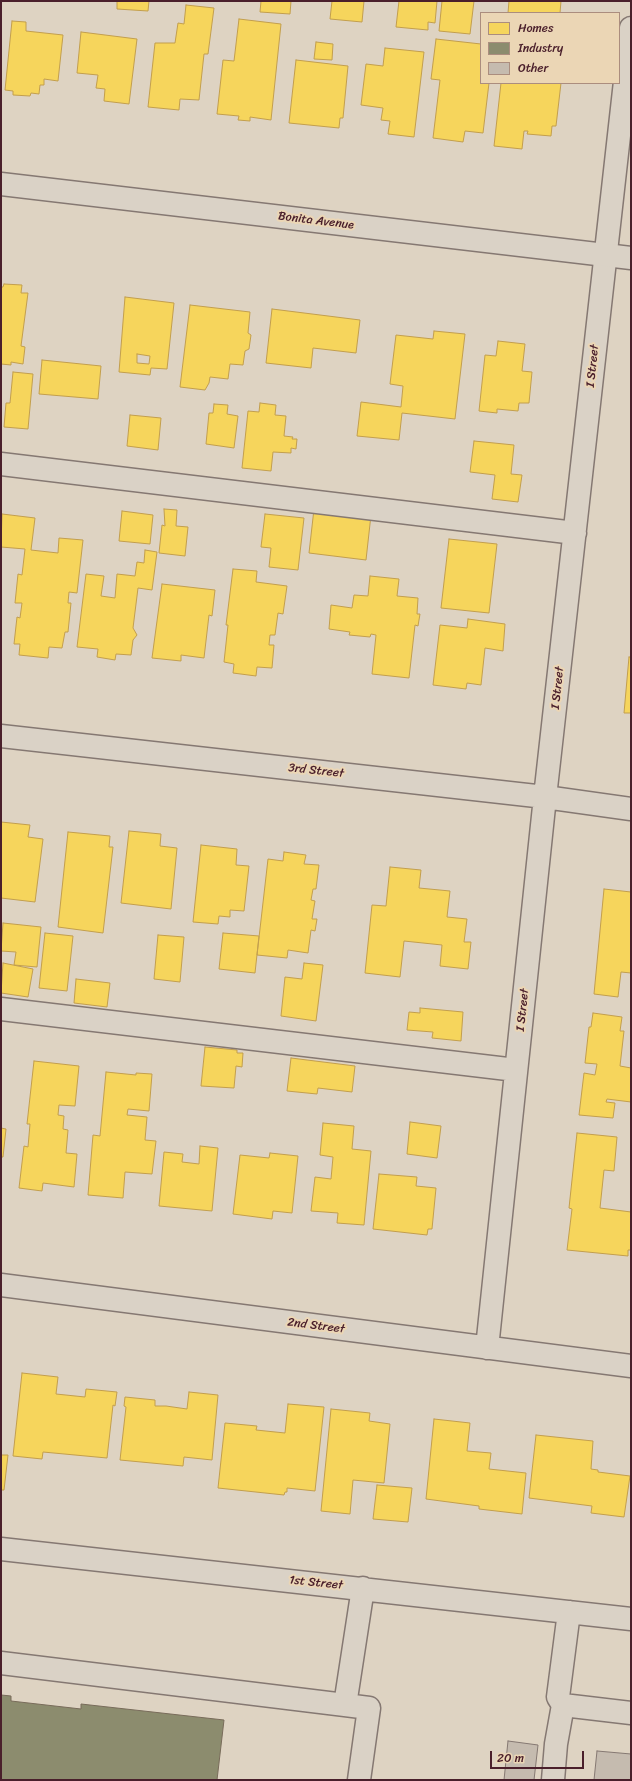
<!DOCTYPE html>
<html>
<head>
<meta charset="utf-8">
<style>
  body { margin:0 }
  #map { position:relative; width:632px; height:1781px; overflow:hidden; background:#ded3c2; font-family:Sriracha,sans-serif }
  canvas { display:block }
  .frame { position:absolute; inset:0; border:2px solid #4a1f2b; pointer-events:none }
  .legend { position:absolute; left:480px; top:12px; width:140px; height:72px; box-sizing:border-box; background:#ebd6b5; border:1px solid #ab8d7e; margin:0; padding:5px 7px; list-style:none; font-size:12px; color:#4a1f2b }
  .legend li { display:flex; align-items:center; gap:8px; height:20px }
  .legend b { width:20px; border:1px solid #ab8d7e }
  .scale { position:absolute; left:490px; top:1751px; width:94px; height:18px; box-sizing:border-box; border:2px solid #4a1f2b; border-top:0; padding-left:5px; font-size:12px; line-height:14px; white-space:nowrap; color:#4a1f2b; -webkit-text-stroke:3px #ebd6b5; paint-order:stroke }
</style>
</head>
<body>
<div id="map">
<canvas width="632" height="1781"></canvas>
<div class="frame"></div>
<ul class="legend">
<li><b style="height:11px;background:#f6d55c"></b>Homes</li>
<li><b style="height:11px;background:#8c8c6e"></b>Industry</li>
<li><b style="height:11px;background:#c5bbaf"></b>Other</li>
</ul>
<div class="scale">20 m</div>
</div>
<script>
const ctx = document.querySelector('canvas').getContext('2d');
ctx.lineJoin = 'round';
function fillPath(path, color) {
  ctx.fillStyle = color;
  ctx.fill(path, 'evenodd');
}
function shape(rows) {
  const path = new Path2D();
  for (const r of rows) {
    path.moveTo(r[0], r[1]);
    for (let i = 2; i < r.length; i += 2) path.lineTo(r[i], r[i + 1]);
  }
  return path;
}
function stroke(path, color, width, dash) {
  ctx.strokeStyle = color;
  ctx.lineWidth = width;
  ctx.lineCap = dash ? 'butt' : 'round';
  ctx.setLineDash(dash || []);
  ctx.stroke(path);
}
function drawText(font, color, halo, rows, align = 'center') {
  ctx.font = font + ' Sriracha,sans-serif';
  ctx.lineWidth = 4;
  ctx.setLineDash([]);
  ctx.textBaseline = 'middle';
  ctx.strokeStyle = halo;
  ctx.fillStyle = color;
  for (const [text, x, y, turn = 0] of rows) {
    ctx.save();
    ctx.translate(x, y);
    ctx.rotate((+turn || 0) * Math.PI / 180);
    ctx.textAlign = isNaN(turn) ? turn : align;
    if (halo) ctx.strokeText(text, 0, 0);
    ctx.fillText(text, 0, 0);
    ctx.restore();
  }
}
const homes = shape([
  [117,1,149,1,148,11,117,9,117,1],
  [261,1,291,1,290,14,260,12,261,1],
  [332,1,364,1,362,22,330,19,332,1],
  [399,1,437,1,435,23,428,22,428,30,396,27,399,1],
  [442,1,474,1,470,34,439,31,442,1],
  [509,1,561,1,560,13,508,13,509,1],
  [186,5,214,8,208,54,204,54,199,100,180,99,179,110,148,107,155,43,175,43,178,23,184,24,186,5],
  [239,19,281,24,271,120,250,117,250,121,238,120,239,116,217,114,223,60,234,61,239,19],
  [12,21,26,22,26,31,63,35,58,81,44,79,44,85,40,85,39,94,31,93,30,96,13,95,13,91,5,90,12,21],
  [81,32,137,39,129,104,104,101,105,89,96,88,98,75,77,73,81,32],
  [436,39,481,44,481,83,489,83,483,133,465,131,463,142,433,138,440,80,431,79,436,39],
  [316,42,333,44,332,60,314,59,316,42],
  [385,48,424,52,414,137,388,134,390,121,381,120,383,108,361,105,366,64,383,66,385,48],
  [296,60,348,66,343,118,340,118,339,128,289,123,296,60],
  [501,83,561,83,556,126,552,126,551,136,527,134,528,131,524,131,522,149,494,146,501,83],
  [4,284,22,285,21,293,28,293,21,346,25,347,23,364,11,362,11,365,1,364,1,287,3,287,4,284],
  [125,297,174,303,167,369,151,368,150,375,119,372,125,297],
  [137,354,150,356,149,364,137,363,137,354],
  [190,305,250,312,248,333,251,335,249,349,245,351,243,365,230,364,228,379,210,377,209,383,205,390,180,387,190,305],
  [272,309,360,320,356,353,313,348,311,368,266,363,272,309],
  [434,331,465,334,455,419,402,413,399,440,357,436,361,402,401,407,403,386,390,384,396,335,433,339,434,331],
  [498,341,525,344,522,371,532,372,529,403,519,403,518,411,497,409,497,413,479,411,485,355,496,356,498,341],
  [42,360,101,366,98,399,39,394,42,360],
  [13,372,33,374,28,429,4,427,6,403,10,403,13,372],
  [260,403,276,405,275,415,286,416,284,436,293,437,292,439,297,439,296,449,291,448,291,453,273,452,271,471,242,468,248,411,259,412,260,403],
  [214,404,228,405,227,414,238,416,234,448,206,444,209,413,213,413,214,404],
  [130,415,161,418,158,450,127,446,130,415],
  [474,441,514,445,511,474,522,475,518,502,492,499,495,475,470,472,474,441],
  [164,509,177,510,176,526,188,527,185,556,159,553,162,525,165,526,164,509],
  [314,509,371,515,366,560,309,553,314,509],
  [122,511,153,515,150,544,119,541,122,511],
  [2,514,35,518,31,550,58,553,59,538,83,540,77,593,69,592,68,603,71,603,68,632,65,632,62,648,49,647,48,658,19,655,20,644,14,644,17,617,20,618,22,603,15,603,18,574,22,575,25,549,1,547,2,514],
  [265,514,304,518,298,570,269,567,271,548,261,547,265,514],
  [449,539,497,544,489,613,441,608,449,539],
  [145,550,157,552,152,590,138,588,133,628,137,635,133,640,131,655,116,654,115,660,97,657,98,649,77,647,86,574,104,576,101,596,115,598,117,574,135,576,137,562,144,563,145,550],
  [233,569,257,571,256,582,287,586,283,614,278,613,275,635,270,635,269,645,274,645,272,668,257,667,256,676,233,673,234,664,224,662,228,625,226,625,233,569],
  [370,576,399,579,397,596,418,598,417,614,420,614,418,626,415,625,409,678,372,674,376,635,371,634,370,637,349,635,350,632,329,629,331,605,352,608,354,595,368,596,370,576],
  [162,584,215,590,212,616,209,615,204,658,181,655,181,661,152,658,162,584],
  [468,619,505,624,503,651,485,648,481,685,467,683,466,689,433,685,440,625,467,628,468,619],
  [629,657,631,657,631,713,624,713,629,657],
  [1,822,30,825,28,837,43,839,35,902,1,898,1,822],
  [129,831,161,834,160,846,177,848,171,909,121,903,129,831],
  [68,832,110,836,109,847,113,847,103,933,58,927,68,832],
  [201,845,237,849,236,865,249,866,244,911,230,910,230,917,219,916,218,924,193,922,201,845],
  [284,852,306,855,304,864,319,865,316,889,313,889,311,900,315,901,312,919,317,919,315,931,311,930,308,953,288,950,287,958,257,955,268,859,283,861,284,852],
  [390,867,421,870,419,888,450,891,447,917,467,919,464,942,471,942,468,969,440,966,442,945,404,941,400,977,365,973,372,905,386,906,390,867],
  [604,889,631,892,631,973,621,972,618,997,594,994,604,889],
  [3,923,41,927,37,967,14,965,16,952,1,951,3,923],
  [45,933,73,936,67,991,39,988,45,933],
  [223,933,259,936,255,973,219,969,223,933],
  [158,935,184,937,180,982,154,979,158,935],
  [3,963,33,969,28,997,1,993,3,963],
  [304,963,323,965,316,1021,281,1016,285,977,302,979,304,963],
  [76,979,110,983,107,1007,74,1003,76,979],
  [420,1008,463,1012,461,1041,432,1038,433,1032,407,1030,409,1012,420,1013,420,1008],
  [593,1013,622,1017,620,1031,624,1031,620,1066,631,1068,631,1102,607,1099,606,1102,615,1103,613,1118,579,1115,584,1073,595,1075,597,1064,585,1063,589,1027,591,1027,593,1013],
  [205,1047,237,1050,237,1053,243,1053,242,1067,236,1066,234,1088,201,1086,205,1047],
  [291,1058,355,1066,352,1092,318,1088,317,1094,287,1091,291,1058],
  [34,1061,79,1066,75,1106,59,1105,58,1115,64,1116,63,1129,68,1130,66,1153,77,1154,74,1187,43,1183,42,1191,19,1188,24,1146,28,1147,30,1124,27,1124,34,1061],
  [106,1072,136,1075,136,1073,152,1074,149,1111,128,1109,127,1115,147,1117,145,1140,156,1141,152,1174,125,1172,123,1198,88,1195,93,1135,100,1136,106,1072],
  [410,1122,441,1126,437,1158,407,1154,410,1122],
  [323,1123,354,1126,352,1149,371,1151,364,1225,337,1223,338,1213,311,1211,315,1177,331,1179,333,1157,320,1155,323,1123],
  [1,1128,6,1129,3,1157,1,1157,1,1128],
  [577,1133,617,1137,614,1171,604,1170,600,1208,631,1212,631,1250,628,1250,628,1256,567,1250,572,1209,569,1208,577,1133],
  [200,1146,218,1148,212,1211,159,1206,164,1152,183,1154,182,1162,199,1164,200,1146],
  [270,1153,298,1156,292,1213,273,1211,272,1219,233,1214,240,1155,269,1158,270,1153],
  [379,1174,417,1177,416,1186,436,1188,432,1229,428,1229,427,1235,373,1229,379,1174],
  [22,1373,58,1377,56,1394,85,1397,86,1389,117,1392,115,1406,113,1405,107,1458,43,1452,42,1459,13,1456,22,1373],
  [189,1392,218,1395,212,1460,184,1457,183,1466,120,1460,126,1407,124,1406,125,1397,155,1400,155,1406,166,1406,187,1409,189,1392],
  [288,1404,324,1407,315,1491,287,1488,287,1492,285,1492,284,1495,218,1488,225,1423,257,1426,256,1430,285,1433,288,1404],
  [331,1409,370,1413,369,1421,390,1424,384,1483,353,1480,350,1514,321,1511,331,1409],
  [434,1419,470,1423,467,1451,491,1453,489,1469,526,1473,522,1514,479,1509,479,1506,426,1499,434,1419],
  [536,1435,593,1441,591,1469,598,1470,598,1472,630,1476,624,1517,591,1513,592,1506,529,1498,536,1435],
  [1,1455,8,1455,4,1490,1,1490,1,1455],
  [377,1485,412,1488,408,1522,373,1519,377,1485]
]);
const industry = shape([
  [1,1695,11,1696,11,1701,81,1709,81,1704,224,1720,217,1780,1,1780,1,1695]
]);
const building = shape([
  [508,1741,538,1745,534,1780,504,1780,508,1741],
  [597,1751,631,1754,631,1780,594,1780,597,1751]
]);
const minor = shape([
  [1,464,575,533],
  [1,736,545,797,631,809],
  [1,1009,516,1070],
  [1,1285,631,1366],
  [487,1348,545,797,631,28],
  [1,1549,631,1619],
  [569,1612,558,1697,563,1705,631,1713],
  [1,1663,345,1705,363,1588],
  [345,1705,369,1708,359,1780],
  [553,1780,556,1744,563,1705]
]);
const major = shape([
  [1,184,631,258]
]);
const streetNames = [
  ["Bonita Avenue",316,221,7],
  ["I Street",593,366,-84],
  ["I Street",558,688,-84],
  ["3rd Street",316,771,6],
  ["I Street",523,1010,-84],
  ["2nd Street",316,1326,7],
  ["1st Street",316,1583,6]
];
fillPath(homes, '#f6d55c');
stroke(homes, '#c29e4d', 1);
fillPath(industry, '#8c8c6e');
stroke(industry, '#786b5a', 1);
fillPath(building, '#c5bbaf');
stroke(building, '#857872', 1);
stroke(minor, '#857872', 25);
stroke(major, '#857872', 25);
stroke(minor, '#dad2c6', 22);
stroke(major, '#dad2c6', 22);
drawText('12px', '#4a1f2b', '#ebd6b5', streetNames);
</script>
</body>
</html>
